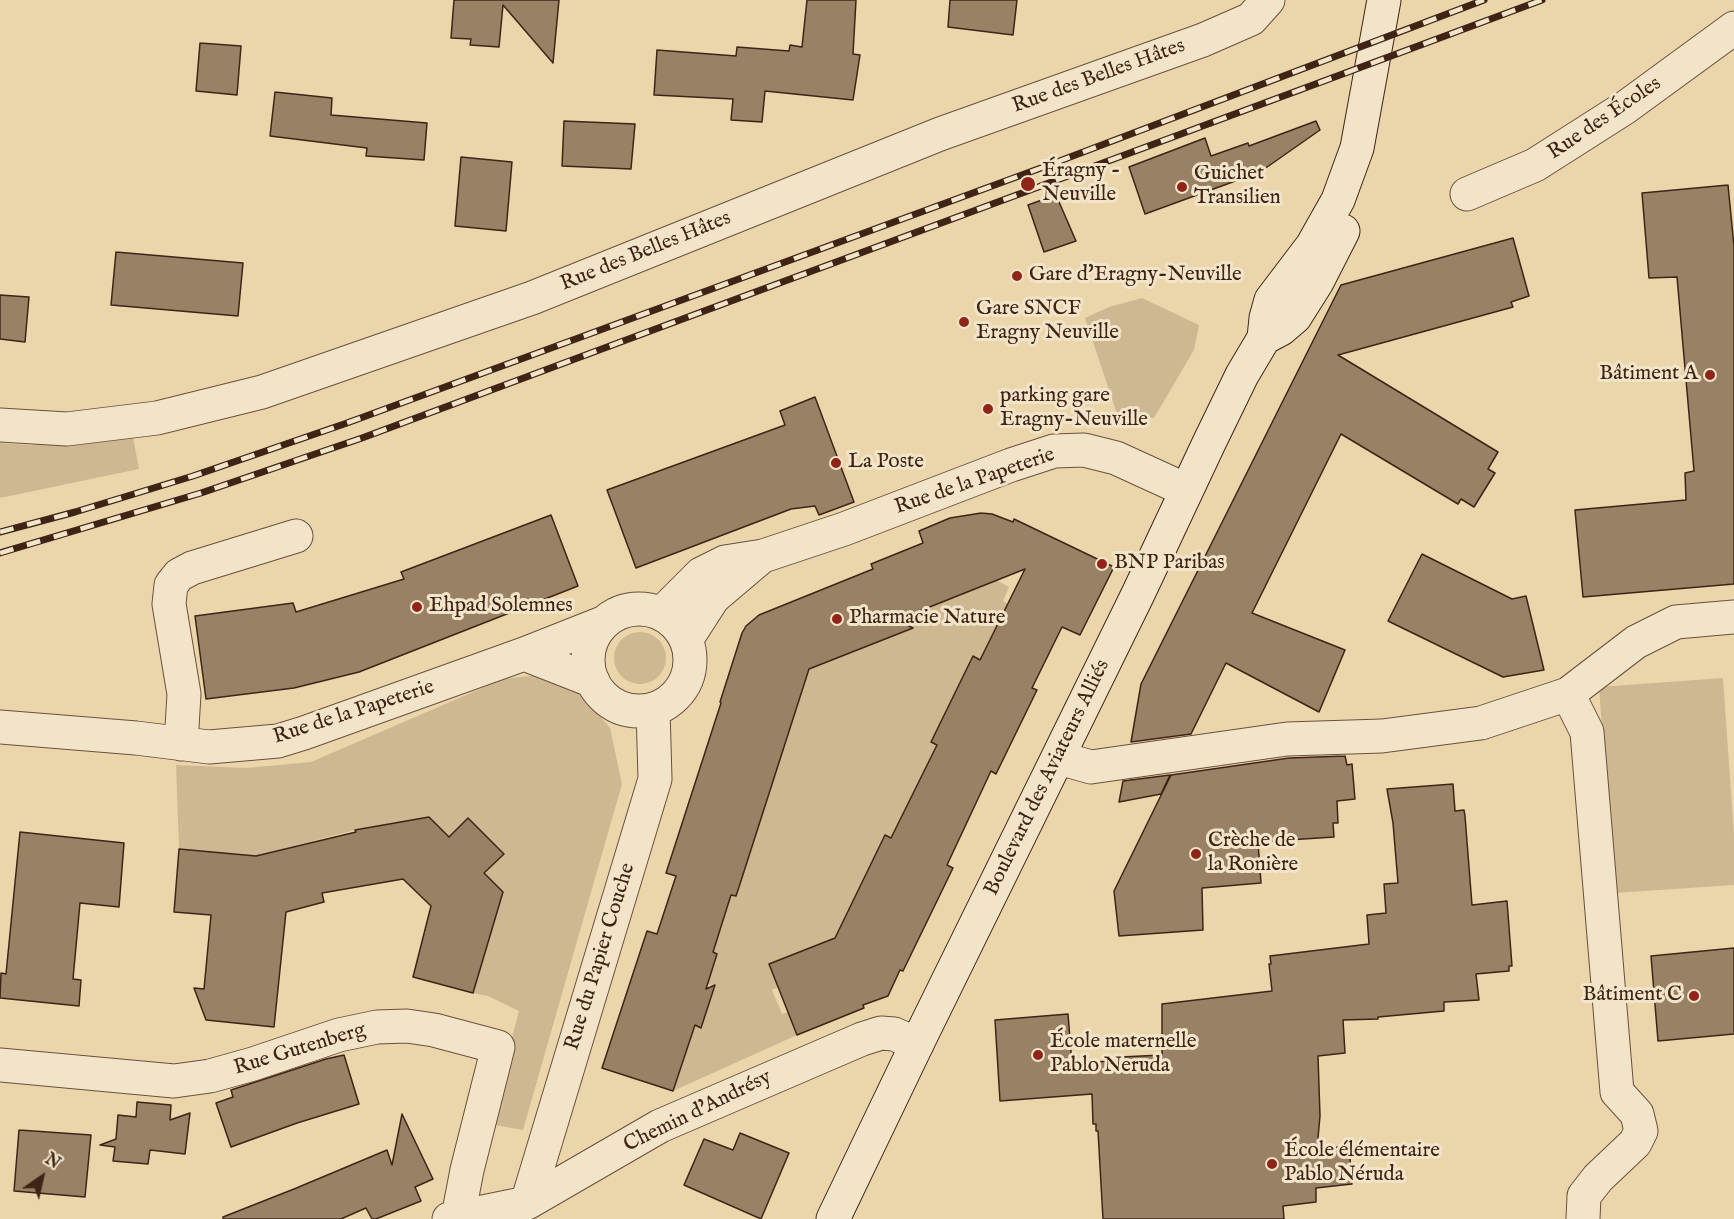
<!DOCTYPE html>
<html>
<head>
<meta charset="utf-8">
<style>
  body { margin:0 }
  #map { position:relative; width:1734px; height:1219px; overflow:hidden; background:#ebd6ac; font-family:"IM FELL English",serif }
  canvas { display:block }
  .north { position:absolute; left:12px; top:1147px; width:60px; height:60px; -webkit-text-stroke:4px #f2e4c9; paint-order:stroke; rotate:34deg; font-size:16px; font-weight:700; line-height:24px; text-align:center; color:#3f2416 }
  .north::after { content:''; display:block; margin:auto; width:21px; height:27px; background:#3f2416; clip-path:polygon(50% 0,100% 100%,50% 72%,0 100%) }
</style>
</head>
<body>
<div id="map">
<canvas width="1734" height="1219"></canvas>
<div class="north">N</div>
</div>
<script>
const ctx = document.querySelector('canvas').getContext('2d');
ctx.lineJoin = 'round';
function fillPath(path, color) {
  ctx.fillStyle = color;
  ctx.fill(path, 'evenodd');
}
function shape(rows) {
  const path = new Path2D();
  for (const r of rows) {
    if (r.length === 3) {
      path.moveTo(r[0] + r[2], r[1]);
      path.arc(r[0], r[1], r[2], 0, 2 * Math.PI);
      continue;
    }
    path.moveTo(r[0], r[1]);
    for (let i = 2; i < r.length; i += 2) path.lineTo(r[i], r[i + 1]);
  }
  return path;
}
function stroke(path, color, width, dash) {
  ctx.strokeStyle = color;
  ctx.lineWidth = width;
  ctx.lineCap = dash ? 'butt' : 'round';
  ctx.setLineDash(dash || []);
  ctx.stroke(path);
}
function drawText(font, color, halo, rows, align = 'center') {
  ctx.font = font + ' "IM FELL English",serif';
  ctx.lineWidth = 6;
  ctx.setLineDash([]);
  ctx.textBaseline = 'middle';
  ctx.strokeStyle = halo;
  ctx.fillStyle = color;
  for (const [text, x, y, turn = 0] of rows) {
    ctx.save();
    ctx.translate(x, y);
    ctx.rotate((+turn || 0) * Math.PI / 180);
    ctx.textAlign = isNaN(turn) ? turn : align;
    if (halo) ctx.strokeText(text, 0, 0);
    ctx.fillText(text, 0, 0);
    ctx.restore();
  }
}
const green = shape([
  [1142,298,1199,325,1194,350,1154,418,1118,417,1085,318,1109,307],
  [133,437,139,469,0,498,0,443,29,445],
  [996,580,1009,587,1003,601,1008,604,980,660,974,657,937,745,978,799,961,837,905,810,892,839,835,938,769,964,778,987,772,990,782,1014,788,1012,797,1035,673,1091,695,1025,701,1028,715,987,708,984,717,954,713,952,731,895,736,896,809,669,905,631,901,618],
  [640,658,26],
  [537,675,574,685,610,728,622,784,523,1130,489,1124,519,1011,488,996,473,993,503,892,484,873,504,853,468,818,449,837,429,817,355,830,256,856,179,849,176,765,246,768,311,762,503,679],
  [1723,678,1734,834,1734,885,1614,893,1599,687]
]);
const building = shape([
  [454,0,559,0,553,63,503,5,499,47,470,45,471,39,451,38,454,0],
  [807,0,856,0,853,54,860,55,853,100,765,91,762,122,731,120,733,99,654,95,657,50,736,56,737,47,789,51,790,45,802,47,807,0],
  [950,0,1017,0,1013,35,948,27,950,0],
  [200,43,241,46,237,95,196,91,200,43],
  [275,92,332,98,331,115,427,123,424,160,366,156,367,148,270,136,275,92],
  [564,121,635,124,631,169,562,166,564,121],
  [1316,121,1320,130,1260,172,1145,214,1129,167,1205,138,1211,156,1248,143,1249,146,1316,121],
  [461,157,512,162,506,231,455,226,461,157],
  [1728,185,1734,246,1734,584,1583,597,1575,510,1686,500,1685,473,1694,471,1677,277,1649,278,1642,193,1728,185],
  [1056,195,1076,241,1044,252,1028,205,1056,195],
  [1513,238,1529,296,1511,302,1513,307,1338,355,1498,452,1488,469,1495,473,1474,507,1461,499,1458,504,1341,434,1252,613,1345,650,1319,712,1226,663,1191,734,1131,742,1141,684,1341,285,1513,238],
  [116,252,243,263,238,316,111,305,116,252],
  [0,295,29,297,25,342,0,339,0,295],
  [815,397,854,502,819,515,815,506,791,509,636,568,607,490,785,425,780,411,815,397],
  [981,513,992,514,1013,522,1014,519,1114,567,1080,635,1062,627,1032,688,1037,690,996,774,991,771,947,865,953,868,903,971,900,970,888,996,863,1005,864,1008,797,1035,769,964,835,938,885,835,891,838,937,745,931,742,973,656,980,660,1025,569,897,620,913,628,809,669,739,887,736,896,731,895,713,952,717,954,706,989,715,985,701,1028,695,1025,673,1091,602,1068,647,931,657,934,676,876,666,873,721,703,720,702,742,633,746,626,759,615,873,569,871,564,923,543,919,531,950,518,981,513],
  [551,515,578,586,359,672,294,688,206,699,195,616,293,603,296,612,404,579,401,572,551,515],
  [1422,554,1512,599,1526,596,1544,670,1503,677,1388,621,1422,554],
  [1345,756,1347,765,1352,764,1355,799,1337,801,1338,823,1333,823,1334,837,1258,842,1261,883,1202,888,1203,930,1119,936,1114,891,1171,775,1289,758,1345,756],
  [1170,775,1161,794,1119,802,1123,781,1170,775],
  [1453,784,1455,811,1464,810,1465,816,1472,905,1507,901,1512,966,1509,966,1509,971,1476,974,1479,1000,1444,1002,1444,1011,1378,1017,1378,1019,1343,1020,1345,1053,1318,1056,1320,1116,1317,1149,1349,1146,1352,1184,1316,1188,1316,1202,1283,1206,1284,1219,1103,1219,1098,1131,1096,1131,1096,1124,1093,1124,1092,1094,1000,1101,995,1020,1068,1014,1072,1064,1121,1060,1121,1057,1162,1055,1162,1004,1272,991,1269,964,1271,964,1270,956,1369,944,1367,915,1386,913,1384,884,1398,883,1393,823,1387,789,1453,784],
  [429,817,449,837,468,818,504,854,484,873,503,892,473,993,413,977,431,906,403,879,322,893,324,902,286,912,274,1027,206,1020,194,988,204,989,211,915,174,912,179,849,256,856,356,832,355,830,429,817],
  [20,832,124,843,119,907,80,903,73,979,81,980,79,1006,0,998,1,973,6,974,20,832],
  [1734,948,1734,1034,1658,1041,1651,956,1734,948],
  [344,1055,359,1104,297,1123,231,1147,216,1103,233,1097,231,1090,326,1059,344,1055],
  [137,1102,171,1105,170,1120,190,1113,185,1154,150,1150,148,1164,113,1161,115,1147,100,1145,116,1139,118,1115,136,1117,137,1102],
  [402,1114,433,1179,415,1187,421,1201,376,1219,372,1219,366,1208,341,1219,223,1219,223,1217,294,1189,387,1150,392,1165,402,1114],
  [19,1130,91,1135,85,1197,14,1191,19,1130],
  [740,1133,789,1153,761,1219,684,1185,704,1139,733,1150,740,1133]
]);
const street = shape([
  [1467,194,1535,165,1626,107,1734,28],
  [0,425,67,429,157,418,262,392,532,298,940,134,1203,40,1251,19,1268,0],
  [639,660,51],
  [661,614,701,574,725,562,763,556,844,529,1011,465,1054,451,1084,450,1116,458,1186,490],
  [686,640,713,598,759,559],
  [524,654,593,681],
  [1568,694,1587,732,1617,1092,1637,1114,1641,1131,1635,1143,1598,1178,1584,1196,1583,1219],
  [0,727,136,738,209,747,278,741,304,733,524,654,605,622],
  [181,744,184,694,169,604,171,585,179,575,192,568,296,536],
  [1059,758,1091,767,1287,739,1382,736,1481,723,1568,694,1636,642,1676,622,1734,617],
  [0,1065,174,1081,210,1076,253,1064,339,1035,377,1027,407,1026,434,1030,498,1047,467,1170,458,1217],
  [527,1203,655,779,653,709],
  [449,1219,527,1203,660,1126,862,1039,881,1033,894,1034,917,1044]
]);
const secondary = shape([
  [1264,338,1281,329,1295,317,1317,282,1343,231],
  [833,1219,917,1044,1139,592,1209,443,1242,375,1264,338,1266,318,1271,300,1312,246,1338,200,1357,148,1384,0]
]);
const rail = shape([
  [0,532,75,512,193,476,347,423,1049,165,1484,0],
  [0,553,201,493,362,438,1542,0]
]);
const markers = [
  [1028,184,8,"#8f2418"],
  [1182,187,6,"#8f2418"],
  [1017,276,6,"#8f2418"],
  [964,322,6,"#8f2418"],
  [1710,375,6,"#8f2418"],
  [988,409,6,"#8f2418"],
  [836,463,6,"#8f2418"],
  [1102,564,6,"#8f2418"],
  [417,607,6,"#8f2418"],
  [837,619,6,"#8f2418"],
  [1196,854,6,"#8f2418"],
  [1694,996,6,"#8f2418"],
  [1038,1055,6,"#8f2418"],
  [1272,1164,6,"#8f2418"]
];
const streetNames = [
  ["Rue des Belles Hâtes",1099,77,-20],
  ["Rue des Écoles",1605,119,-34],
  ["Rue des Belles Hâtes",646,252,-22],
  ["Rue de la Papeterie",975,482,-19],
  ["Rue de la Papeterie",354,713,-18],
  ["Boulevard des Aviateurs Alliés",1048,778,-64],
  ["Rue du Papier Couche",601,957,-73],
  ["Rue Gutenberg",300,1050,-17],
  ["Chemin d'Andrésy",698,1112,-26]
];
const poiNames = [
  ["Éragny -",1042,172],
  ["Neuville",1042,196],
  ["Guichet",1194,175],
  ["Transilien",1194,199],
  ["Gare d'Eragny-Neuville",1029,276],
  ["Gare SNCF",976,310],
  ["Eragny Neuville",976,334],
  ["Bâtiment A",1698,375,"right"],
  ["parking gare",1000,397],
  ["Eragny-Neuville",1000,421],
  ["La Poste",848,463],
  ["BNP Paribas",1114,564],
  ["Ehpad Solemnes",429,607],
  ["Pharmacie Nature",849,619],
  ["Crèche de",1208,842],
  ["la Ronière",1208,866],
  ["Bâtiment C",1682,996,"right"],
  ["École maternelle",1050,1043],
  ["Pablo Neruda",1050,1067],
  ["École élémentaire",1284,1152],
  ["Pablo Néruda",1284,1176]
];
fillPath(green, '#ceb892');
fillPath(building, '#988164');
stroke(building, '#3f2416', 1.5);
stroke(street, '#6a503c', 35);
stroke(secondary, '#3f2416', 35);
stroke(street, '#f2e4c9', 33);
stroke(secondary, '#f2e4c9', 33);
stroke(rail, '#3f2416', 7);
stroke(rail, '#f2e4c9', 4.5, [14]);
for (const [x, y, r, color] of markers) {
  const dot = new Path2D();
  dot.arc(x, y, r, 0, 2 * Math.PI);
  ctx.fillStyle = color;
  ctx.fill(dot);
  stroke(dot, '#f2e4c9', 2);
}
drawText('21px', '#3f2416', '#f2e4c9', streetNames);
drawText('21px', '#3f2416', '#f2e4c9', poiNames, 'left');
</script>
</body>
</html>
